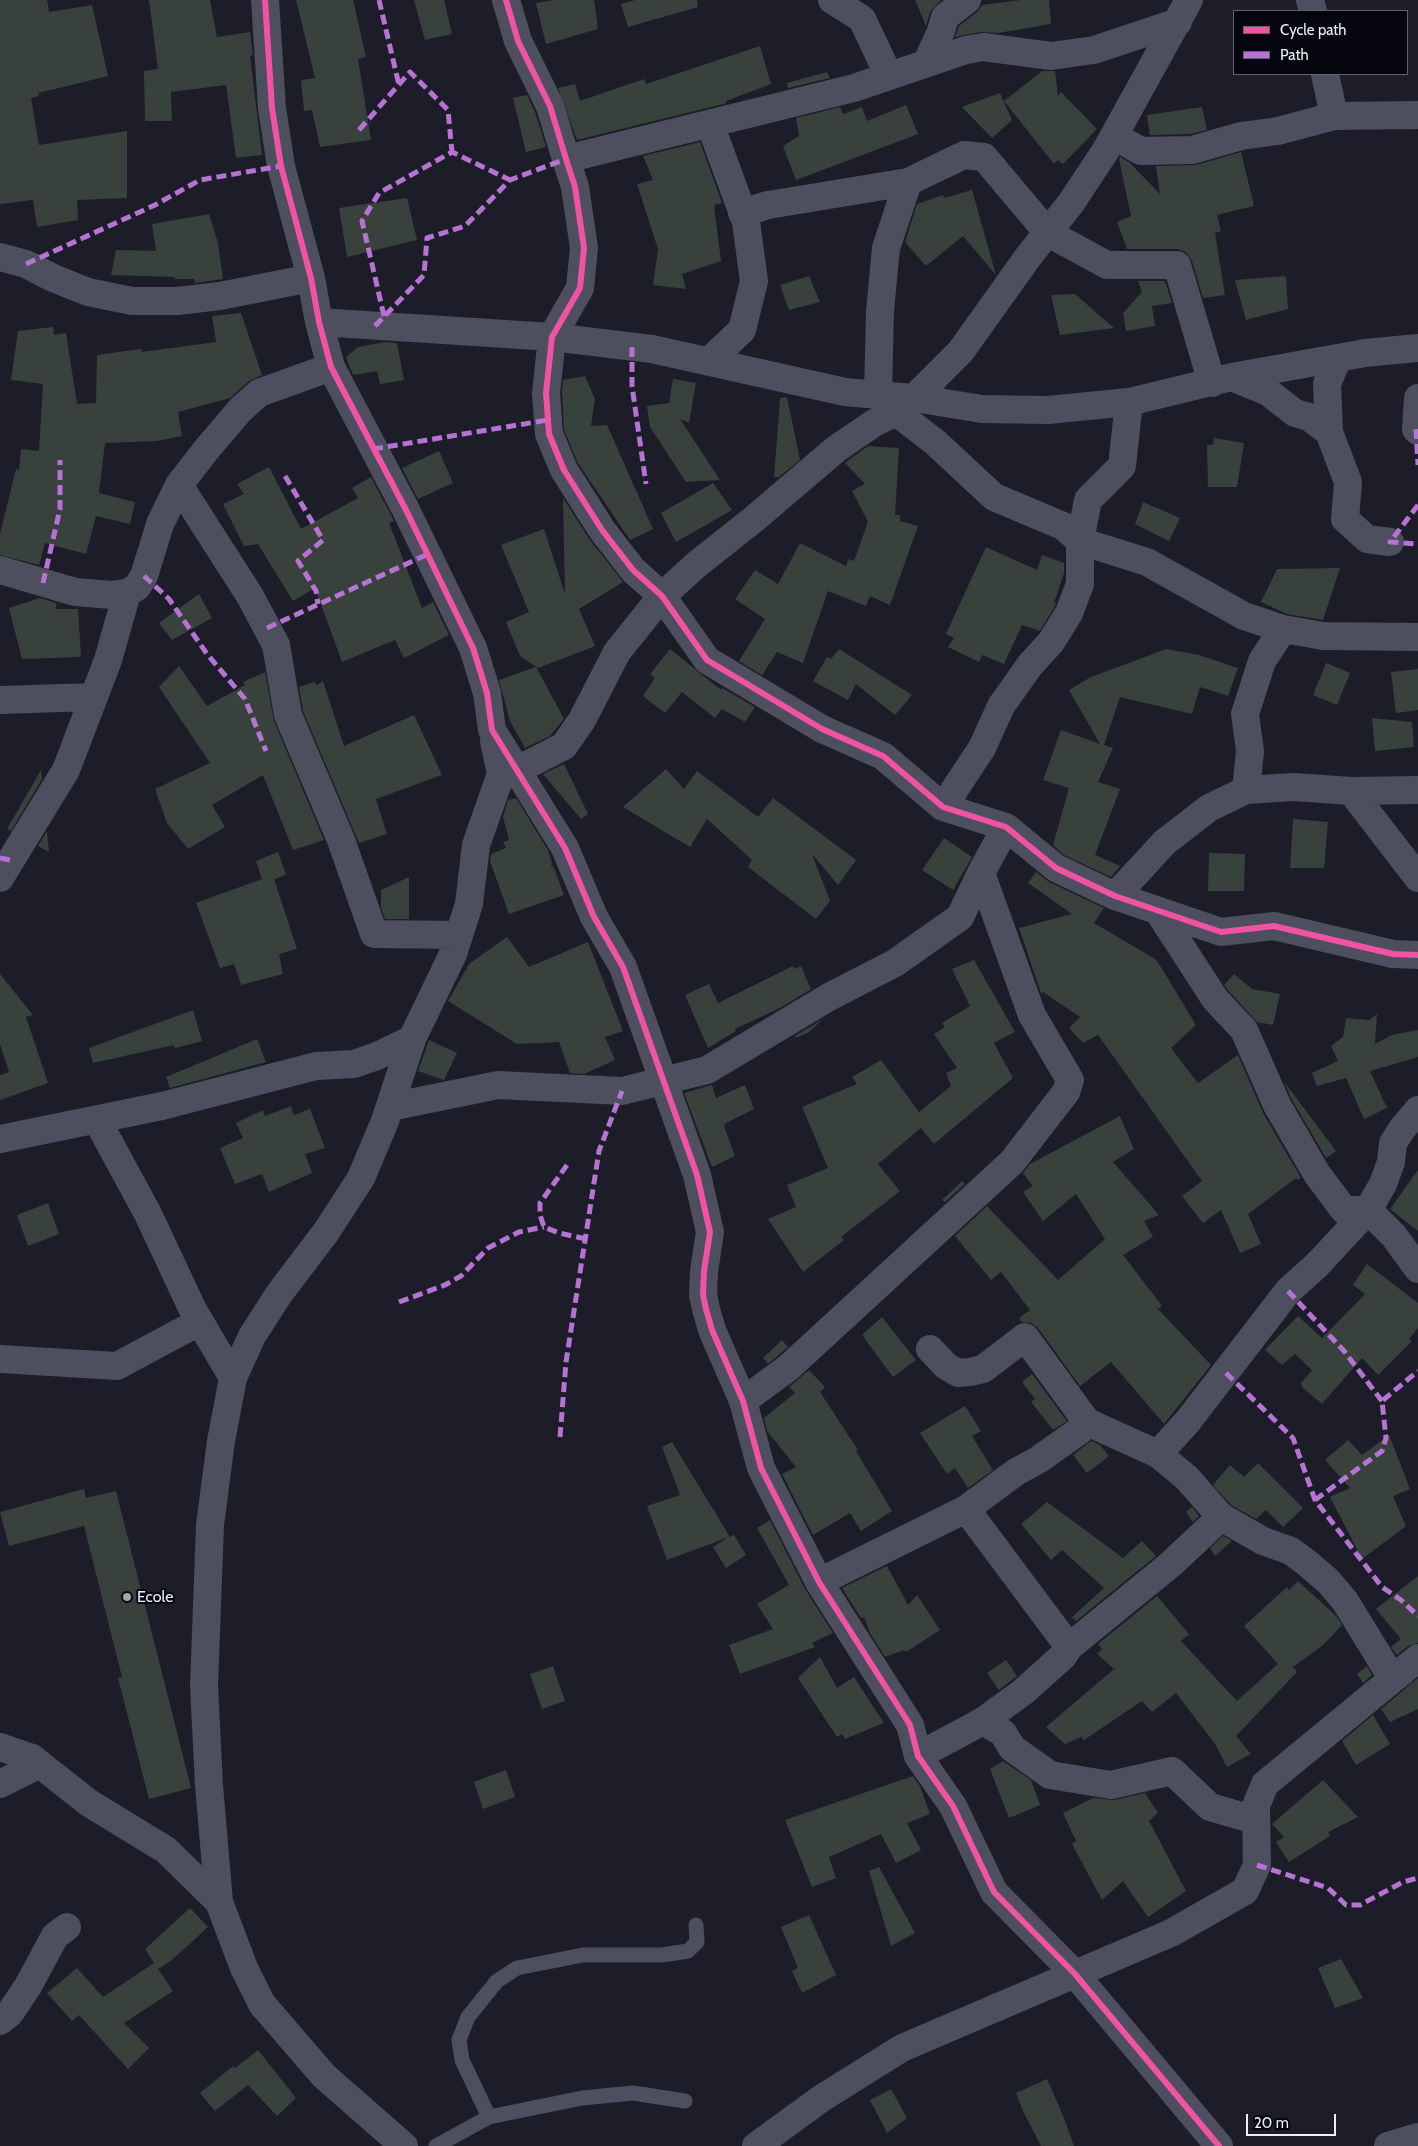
<!DOCTYPE html>
<html>
<head>
<meta charset="utf-8">
<style>
  body { margin:0 }
  #map { position:relative; width:1418px; height:2146px; overflow:hidden; background:#1c1d28; font-family:Cabin,sans-serif }
  canvas { display:block }
  .legend { position:absolute; left:1233px; top:10px; width:175px; height:65px; box-sizing:border-box; background:#05060d; border:1px solid #61636c; margin:0; padding:6px 9px; list-style:none; font-size:15px; color:#eceefb }
  .legend li { display:flex; align-items:center; gap:10px; height:25px }
  .legend b { width:25px; border:1px solid #61636c }
  .scale { position:absolute; left:1246px; top:2114px; width:90px; height:22px; box-sizing:border-box; border:2px solid #eceefb; border-top:0; padding-left:6px; font-size:15px; line-height:18px; white-space:nowrap; color:#eceefb; -webkit-text-stroke:4px #05060d; paint-order:stroke }
</style>
</head>
<body>
<div id="map">
<canvas width="1418" height="2146"></canvas>
<ul class="legend">
<li><b style="height:6px;background:#f153a3"></b>Cycle path</li>
<li><b style="height:6px;background:#b673d3"></b>Path</li>
</ul>
<div class="scale">20 m</div>
</div>
<script>
const ctx = document.querySelector('canvas').getContext('2d');
ctx.lineJoin = 'round';
function fillPath(path, color) {
  ctx.fillStyle = color;
  ctx.fill(path, 'evenodd');
}
function shape(rows) {
  const path = new Path2D();
  for (const r of rows) {
    path.moveTo(r[0], r[1]);
    for (let i = 2; i < r.length; i += 2) path.lineTo(r[i], r[i + 1]);
  }
  return path;
}
function stroke(path, color, width, dash) {
  ctx.strokeStyle = color;
  ctx.lineWidth = width;
  ctx.lineCap = dash ? 'butt' : 'round';
  ctx.setLineDash(dash || []);
  ctx.stroke(path);
}
function drawText(font, color, halo, rows, align = 'center') {
  ctx.font = font + ' Cabin,sans-serif';
  ctx.lineWidth = 4;
  ctx.setLineDash([]);
  ctx.textBaseline = 'middle';
  ctx.strokeStyle = halo;
  ctx.fillStyle = color;
  for (const [text, x, y, turn = 0] of rows) {
    ctx.save();
    ctx.translate(x, y);
    ctx.rotate((+turn || 0) * Math.PI / 180);
    ctx.textAlign = isNaN(turn) ? turn : align;
    if (halo) ctx.strokeText(text, 0, 0);
    ctx.fillText(text, 0, 0);
    ctx.restore();
  }
}
const building = shape([
  [0,0,47,0,49,12,92,5,108,76,38,93,39,96,31,98,39,145,127,131,127,198,77,200,78,220,37,227,33,200,0,204],
  [149,0,210,0,217,37,250,32,253,55,250,56,262,155,236,158,226,85,171,92,172,121,145,121,144,71,158,69],
  [296,0,353,0,366,57,358,59,371,140,320,147,312,110,304,111,301,80,315,78],
  [414,0,444,0,452,34,425,40],
  [554,0,594,0,598,29,546,44,536,3],
  [635,0,697,0,698,7,628,27,621,4],
  [915,0,941,0,930,12,926,26],
  [1021,0,1049,0,1051,24,998,33,980,32,955,37,959,26,977,12,982,5],
  [760,46,771,84,726,101,727,103,577,140,558,88,575,84,580,101,644,79,646,84],
  [1042,71,1055,71,1058,96,1061,92,1097,129,1063,164,1058,160,1054,164,1004,101],
  [827,72,830,78,788,88,787,83],
  [1000,93,1012,120,992,138,962,107],
  [527,95,535,112,546,147,526,152,513,98],
  [906,105,918,134,796,180,783,146,799,136,796,118,840,107,843,114,862,107,867,121],
  [1202,107,1207,130,1190,134,1150,135,1147,115],
  [700,142,722,203,714,205,721,261,682,274,686,289,653,285,658,249,637,184,653,180,643,156],
  [1241,152,1254,206,1217,215,1221,231,1215,233,1225,295,1203,298,1192,261,1186,252,1177,249,1127,249,1117,222,1131,216,1119,159,1120,157,1130,163,1160,194,1156,166,1196,165],
  [972,190,996,275,963,236,926,266,905,242,917,204,943,195,944,198],
  [407,198,417,240,347,257,339,208],
  [209,214,218,243,223,279,195,283,194,279,175,279,175,277,111,275,116,250,156,251,152,224],
  [809,276,820,302,789,310,780,285],
  [1286,276,1288,309,1246,320,1235,280],
  [1138,281,1165,281,1172,303,1152,306,1155,326,1126,331,1123,313,1142,292],
  [1075,294,1114,328,1060,335,1051,295],
  [241,313,262,375,249,381,230,398,178,412,182,436,157,441,105,443,99,493,135,502,130,524,96,516,86,554,45,543,39,565,0,555,0,534,16,469,19,470,21,449,39,451,43,384,11,380,18,331,53,327,54,335,66,333,77,404,96,403,97,355,141,349,142,352,216,342,212,316],
  [385,342,397,343,404,380,380,384,377,371,353,375,346,357,358,347],
  [585,376,595,399,591,426,607,425,653,529,630,540,578,463,564,430,562,393,563,380],
  [673,379,696,383,689,423,680,419,720,480,686,482,650,427,647,406,669,403],
  [787,397,800,460,779,477,774,477,780,398],
  [1214,438,1244,443,1237,487,1208,487,1207,445,1213,445],
  [868,446,899,448,895,515,900,515,900,521,918,526,890,605,870,596,866,606,828,591,803,663,777,652,762,675,739,661,765,619,735,599,755,570,778,584,800,543,846,566,848,559,854,561,868,522,852,491,865,484,845,463],
  [439,451,453,483,418,499,402,468],
  [269,467,301,529,358,498,352,488,371,477,394,521,389,523,422,608,433,602,449,635,404,658,395,640,342,662,315,588,293,601,258,544,244,546,223,504,244,494,237,484],
  [713,483,732,510,676,542,661,513],
  [563,498,590,540,623,582,579,609,595,646,538,668,520,656,506,622,529,612,501,545,544,529,565,594],
  [1143,502,1180,518,1169,541,1135,524],
  [986,547,1037,570,1042,555,1064,563,1064,573,1054,603,1056,603,1055,606,1040,631,1022,625,1004,664,982,655,979,662,948,647,954,638,946,634],
  [1340,568,1323,620,1287,614,1261,602,1277,569],
  [199,594,212,618,172,640,159,623],
  [40,598,56,603,56,609,78,609,81,657,22,659,9,608],
  [670,649,721,690,722,688,755,707,745,722,722,709,715,718,682,692,665,713,643,696,655,678,650,674],
  [839,649,912,695,895,715,856,684,848,700,813,681,827,657,831,659],
  [1166,649,1199,655,1238,668,1228,696,1200,687,1192,714,1120,697,1104,745,1113,748,1098,782,1120,789,1095,855,1120,866,1111,877,1064,855,1053,845,1069,788,1043,780,1061,730,1100,744,1069,690,1091,677],
  [1326,663,1350,673,1337,705,1313,695],
  [179,666,207,706,245,685,243,682,265,672,274,721,324,840,293,850,263,775,212,805,225,827,188,849,167,823,155,789,210,763,159,687],
  [536,667,564,719,550,736,525,748,510,721,499,680],
  [1418,669,1418,710,1396,713,1391,672],
  [323,681,344,746,414,715,442,775,376,799,387,834,359,843,303,711,299,687,314,682,317,685],
  [1372,718,1412,722,1414,747,1375,751],
  [564,764,588,814,581,819,543,774],
  [666,769,684,789,697,771,758,817,773,798,856,860,838,885,812,854,830,901,816,919,748,867,752,860,707,819,690,847,623,807],
  [41,770,42,779,11,831,7,829],
  [516,798,548,850,552,863,551,865,554,868,564,895,509,914,490,861,491,854,506,848,503,842,509,840,503,817,508,800],
  [1293,819,1328,822,1324,868,1290,868],
  [47,831,49,852,38,846],
  [944,838,972,857,953,890,922,870],
  [278,852,286,875,274,879,297,949,279,954,283,974,241,985,234,964,220,968,196,903,262,879,256,861],
  [1209,853,1245,854,1244,891,1208,891],
  [1036,872,1049,882,1104,908,1094,923,1155,959,1161,967,1196,1025,1171,1048,1198,1083,1238,1055,1263,1113,1301,1178,1297,1180,1296,1178,1248,1214,1261,1244,1240,1253,1221,1210,1203,1223,1182,1196,1202,1181,1098,1035,1083,1043,1069,1028,1080,1017,1043,992,1041,993,1019,928,1072,914,1028,883],
  [409,877,409,919,385,919,381,907,381,890],
  [507,937,529,967,588,942,623,1031,605,1037,615,1060,584,1074,570,1073,559,1042,517,1044,448,1001,469,964],
  [974,960,1015,1032,994,1043,1013,1078,934,1144,921,1128,878,1164,900,1191,841,1237,844,1240,803,1272,768,1219,796,1207,787,1185,828,1168,802,1107,857,1084,852,1077,881,1060,919,1112,951,1086,946,1073,957,1068,934,1034,945,1027,942,1023,970,1006,952,969],
  [793,966,794,969,801,966,811,989,782,1007,735,1029,736,1031,708,1048,685,995,709,984,718,1003],
  [0,974,33,1015,26,1017,48,1083,0,1100,0,1075,9,1072,0,1044],
  [1234,974,1252,989,1280,994,1273,1025,1257,1022,1227,989,1224,985],
  [193,1010,202,1041,175,1048,174,1045,93,1063,89,1048],
  [1377,1014,1375,1044,1392,1035,1418,1030,1418,1057,1370,1071,1387,1108,1364,1119,1346,1078,1317,1086,1312,1073,1338,1061,1331,1046,1343,1037,1346,1018,1369,1020],
  [823,1019,809,1032,796,1038,795,1036],
  [257,1039,266,1062,170,1088,166,1077],
  [429,1040,457,1053,444,1080,418,1071],
  [1285,1083,1336,1151,1326,1158,1291,1098],
  [712,1085,716,1098,745,1085,754,1109,726,1123,724,1126,735,1156,712,1167,684,1093],
  [291,1106,294,1115,310,1109,325,1148,305,1154,312,1173,269,1192,262,1174,235,1184,220,1148,243,1138,236,1123,263,1110,265,1116],
  [1120,1116,1134,1149,1113,1162,1159,1215,1144,1221,1153,1237,1123,1255,1162,1306,1158,1309,1211,1365,1164,1424,1111,1362,1080,1386,1038,1328,1031,1323,1022,1322,1019,1318,1030,1310,1001,1272,991,1280,955,1236,987,1206,1058,1280,1105,1239,1076,1194,1043,1221,1023,1192,1033,1186,1023,1173,1030,1164],
  [1418,1170,1418,1231,1390,1209],
  [962,1181,965,1184,945,1202,942,1200],
  [48,1203,59,1234,28,1246,17,1215],
  [1367,1264,1418,1303,1418,1328,1409,1339,1412,1341,1378,1375,1362,1358,1322,1404,1302,1387,1301,1383,1312,1370,1295,1354,1282,1365,1265,1350,1298,1316,1322,1338,1365,1294,1353,1285],
  [882,1317,916,1360,893,1377,862,1335],
  [782,1340,788,1347,768,1364,763,1358],
  [809,1370,825,1387,820,1392,858,1450,856,1451,892,1511,861,1531,850,1513,813,1535,782,1474,796,1467,767,1431,764,1418,795,1393,789,1387],
  [1032,1374,1067,1421,1053,1430,1031,1402,1035,1399,1022,1382],
  [965,1406,981,1431,972,1436,993,1470,968,1488,955,1468,947,1474,920,1433],
  [1389,1435,1410,1489,1393,1496,1406,1526,1362,1559,1330,1497,1350,1488,1325,1460,1348,1440,1362,1455],
  [1091,1441,1100,1445,1109,1456,1087,1473,1073,1455],
  [672,1442,730,1537,734,1535,746,1555,726,1568,713,1547,729,1537,667,1560,647,1506,680,1495,662,1447],
  [1258,1463,1303,1508,1283,1527,1266,1510,1256,1519,1231,1505,1213,1485,1230,1465,1244,1477],
  [84,1489,86,1498,116,1491,191,1788,149,1799,118,1678,122,1677,84,1526,9,1546,0,1512],
  [1047,1502,1123,1558,1142,1541,1156,1556,1076,1621,1072,1617,1104,1588,1062,1550,1051,1560,1021,1524],
  [1192,1507,1199,1516,1193,1522,1186,1512],
  [770,1520,805,1589,833,1633,812,1643,815,1647,740,1674,729,1645,773,1629,757,1604,789,1585,757,1528],
  [1223,1536,1232,1541,1215,1556,1210,1548],
  [887,1566,908,1605,917,1595,940,1630,906,1652,904,1650,885,1657,870,1633,864,1617,861,1618,842,1588],
  [1418,1576,1418,1643,1408,1646,1397,1655,1391,1647,1401,1639,1376,1609],
  [1298,1581,1336,1616,1342,1625,1322,1646,1293,1667,1297,1672,1236,1736,1251,1754,1227,1767,1215,1744,1176,1693,1152,1712,1142,1701,1084,1740,1081,1737,1065,1744,1046,1727,1114,1669,1097,1654,1102,1649,1098,1644,1157,1596,1189,1634,1181,1641,1237,1701,1278,1664,1244,1626,1287,1587,1289,1590],
  [820,1657,837,1688,854,1677,884,1723,845,1739,842,1734,837,1737,798,1678],
  [1006,1660,1017,1676,999,1690,987,1673],
  [553,1666,565,1701,542,1709,530,1674],
  [1367,1666,1372,1675,1363,1683,1357,1674],
  [1418,1678,1418,1709,1390,1722,1381,1709],
  [1373,1715,1390,1744,1356,1765,1342,1741],
  [1003,1761,1031,1780,1040,1805,1009,1818,990,1769],
  [506,1770,515,1797,483,1809,474,1782],
  [913,1776,920,1786,930,1814,907,1823,921,1850,896,1863,881,1834,829,1857,836,1878,812,1887,785,1820],
  [1323,1780,1358,1817,1328,1832,1330,1836,1289,1862,1276,1842,1284,1837,1272,1824],
  [1145,1793,1158,1813,1149,1821,1186,1891,1148,1917,1123,1881,1102,1900,1072,1844,1076,1841,1063,1813,1093,1798,1114,1800],
  [879,1867,915,1933,891,1946,869,1871],
  [190,1908,208,1927,172,1960,158,1969,145,1949],
  [809,1915,836,1975,802,1993,792,1971,798,1968,781,1927],
  [1341,1959,1363,1998,1335,2008,1318,1968],
  [154,1963,173,1991,124,2023,149,2048,128,2069,79,2015,72,2021,47,1993,77,1968,103,1997],
  [258,2050,296,2098,277,2116,248,2085,215,2111,200,2093,233,2066,235,2068],
  [1047,2079,1064,2118,1074,2146,1041,2146,1024,2113,1016,2093],
  [891,2089,907,2118,887,2133,870,2100]
]);
const lane = shape([
  [489,2117,462,2060,459,2040,468,2017,497,1981,517,1968,583,1955,662,1955,688,1951,697,1942,696,1925],
  [436,2146,489,2117,582,2098,633,2093,685,2101]
]);
const street = shape([
  [265,0,272,108,281,166,311,278,319,322,331,367,406,510,473,648,487,693,492,730,565,848,594,917,623,967,697,1175,710,1232,704,1271,703,1295,706,1309,712,1330,743,1401,761,1468,819,1582,910,1725,918,1756,953,1806,994,1892,1075,1974,1219,2146],
  [506,0,518,41,550,106,566,159,575,187,584,248,580,288,552,337,546,393,549,434,564,470,602,530,633,570,662,596,707,660,822,729,883,756,943,807,1006,827,1056,868,1115,896,1221,932,1274,926,1393,954,1418,955],
  [832,0,862,19,889,76],
  [1310,0,1313,11],
  [927,62,941,31,945,17,967,0],
  [1325,74,1334,116,1418,115],
  [1114,136,1141,151,1192,150,1241,136,1278,131,1334,116],
  [566,159,854,88,966,50,983,47,1051,56,1094,50,1178,22],
  [742,213,768,205,908,182,964,155,984,157,1048,233,1107,265,1177,265,1212,383],
  [0,257,26,264,53,278,88,292,132,301,177,301,220,296,311,278],
  [319,322,552,337,652,349,845,392,914,398,982,409,1048,410,1129,402,1232,377,1365,353,1418,348],
  [1338,358,1327,384,1329,432,1348,482,1345,519,1367,539,1390,542],
  [709,361,742,330,754,281,746,222,710,124],
  [1232,377,1268,392,1295,413,1309,417,1329,432],
  [878,395,880,311,886,248,908,182],
  [1418,398,1416,429,1418,431],
  [896,412,936,443,994,497,1063,526,1080,541,1147,562,1244,616,1283,629,1323,636,1418,637],
  [179,485,250,596,276,645,288,715,341,840,374,934,458,935],
  [0,570,75,592,112,595,127,593,137,587,144,576,160,524,179,485,206,450,241,409,259,393,331,367],
  [0,700,94,697],
  [517,770,564,746,582,720,617,652,662,596,696,565,754,519,836,449,874,423,896,412,914,398,961,351,1028,257,1071,203,1106,150,1189,0],
  [1246,790,1250,751,1245,714,1262,661,1283,629],
  [1351,791,1418,878],
  [943,807,982,748,1001,706,1030,665,1051,642,1069,613,1080,584,1080,541,1088,500,1122,466,1129,402],
  [0,878,66,770,108,660,127,593],
  [1115,896,1165,842,1209,808,1246,790,1294,787,1351,791,1418,790],
  [1158,911,1215,999,1244,1030,1277,1105,1317,1174,1344,1210,1368,1210,1394,1236,1418,1269],
  [390,1107,498,1085,622,1091,707,1070,829,997,895,963,960,917,981,873],
  [97,1120,148,1214,192,1308,233,1378],
  [0,1139,162,1106,316,1066,354,1064,377,1056,412,1039,453,954,469,904,476,845,501,774,494,741],
  [930,1349,946,1366,958,1373,970,1372,983,1369,1025,1337,1087,1422,1158,1454,1187,1478,1221,1517,1263,1541,1291,1551,1307,1563,1328,1581,1345,1601,1389,1673,1402,1672],
  [0,1359,117,1366,199,1322],
  [743,1401,788,1368,1012,1162,1066,1092,1070,1080,1032,1015,981,873,1006,827],
  [1158,1454,1188,1421,1288,1291,1317,1265,1368,1210,1383,1184,1391,1162,1393,1143,1402,1129,1418,1110],
  [966,1509,1069,1647],
  [819,1582,966,1509,1016,1472,1038,1460,1079,1431,1087,1422],
  [983,1721,1003,1733,1012,1748,1050,1775,1111,1785,1172,1771,1210,1807,1255,1820],
  [0,1747,32,1758,89,1803,166,1850,219,1902,244,1968,262,2004,324,2076,404,2146],
  [918,1756,983,1721,1023,1692,1063,1656,1069,1647,1171,1564,1221,1517],
  [0,1784,40,1764],
  [219,1902,209,1785,204,1686,210,1525,221,1441,233,1378,252,1336,279,1294,326,1232,361,1178,385,1121,412,1039],
  [0,2021,10,2013,28,1986,55,1936,67,1927],
  [756,2146,822,2098,902,2048,1171,1933,1245,1891,1257,1865,1256,1806,1265,1784,1418,1658],
  [1388,2146,1418,2137]
]);
const quiet = shape([
  [379,0,399,85],
  [359,130,410,72,448,110,452,152],
  [26,264,155,205,200,180,281,166],
  [384,316,362,221,379,193,452,152,510,180],
  [375,326,424,275,427,238,465,226,510,180,566,159],
  [632,347,632,386,646,484],
  [1416,429,1418,465],
  [373,449,548,420],
  [285,476,323,540,298,561,316,591,318,604],
  [1418,505,1390,542,1418,544],
  [144,576,169,599,207,654,245,699,266,751],
  [43,583,60,509,60,460],
  [267,628,428,554],
  [0,858,10,860],
  [567,1165,540,1203,540,1215,544,1227,559,1233,586,1239],
  [1288,1291,1344,1351,1382,1401],
  [399,1302,445,1285,461,1276,488,1248,519,1232,544,1227],
  [1226,1373,1293,1438,1315,1500,1382,1587,1401,1600,1418,1616],
  [560,1437,566,1362,599,1151,622,1091],
  [1315,1500,1382,1451,1386,1438,1382,1401,1418,1371],
  [1257,1865,1328,1888,1346,1905,1360,1905,1403,1882,1418,1878]
]);
const cycleway = shape([
  [265,0,272,108,281,166,311,278,319,322,331,367,406,510,473,648,487,693,492,730,565,848,594,917,623,967,697,1175,710,1232,704,1271,703,1295,706,1309,712,1330,743,1401,761,1468,819,1582,910,1725,918,1756,953,1806,994,1892,1075,1974,1219,2146],
  [506,0,518,41,550,106,566,159,575,187,584,248,580,288,552,337,546,393,549,434,564,470,602,530,633,570,662,596,707,660,822,729,883,756,943,807,1006,827,1056,868,1115,896,1221,932,1274,926,1393,954,1418,955]
]);
const markers = [
  [127,1597,5,"#a3a5b1"]
];
const poiNames = [
  ["Ecole",137,1597]
];
fillPath(building, '#39413d');
stroke(lane, '#4d4e5e', 15);
stroke(street, '#4d4e5e', 28);
stroke(quiet, '#b673d3', 5, [10, 5]);
stroke(cycleway, '#f153a3', 6);
for (const [x, y, r, color] of markers) {
  const dot = new Path2D();
  dot.arc(x, y, r, 0, 2 * Math.PI);
  ctx.fillStyle = color;
  ctx.fill(dot);
  stroke(dot, '#05060d', 2);
}
drawText('16px', '#eceefb', '#05060d', poiNames, 'left');
</script>
</body>
</html>
